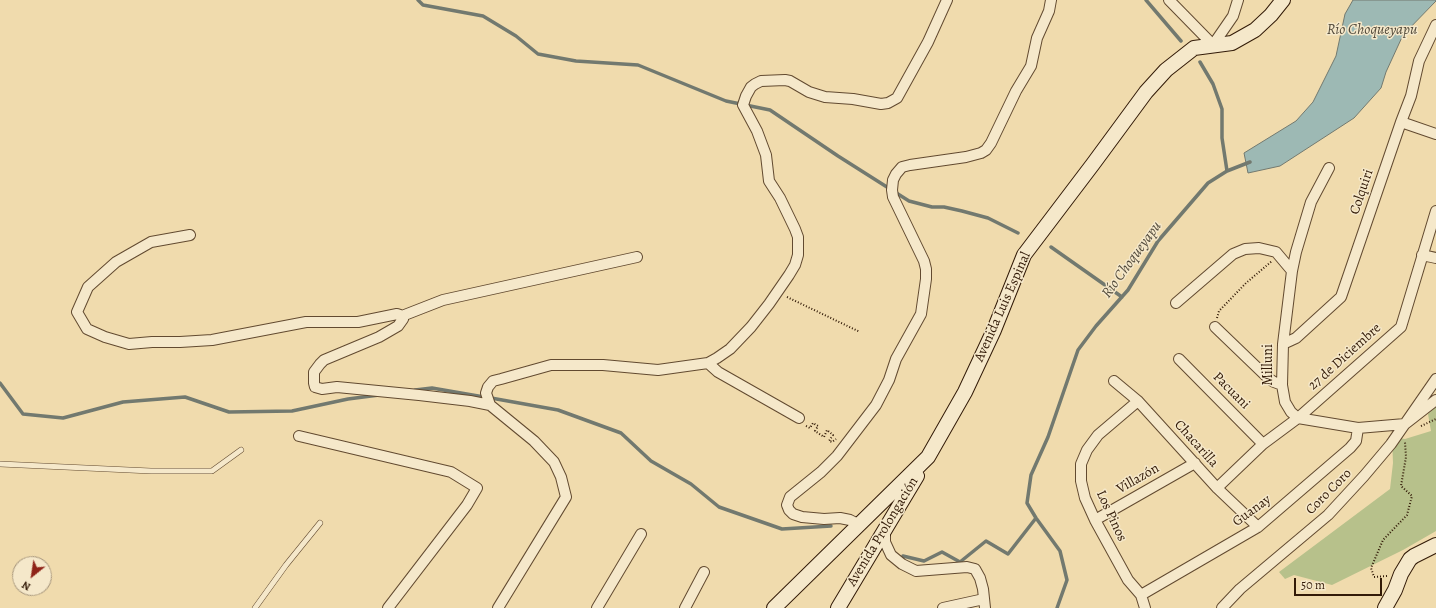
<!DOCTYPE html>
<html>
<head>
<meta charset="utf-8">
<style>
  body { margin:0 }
  #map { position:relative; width:1436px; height:608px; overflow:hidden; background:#f0dbad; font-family:Alegreya,serif }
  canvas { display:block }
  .north { position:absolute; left:12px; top:556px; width:40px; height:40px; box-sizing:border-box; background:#f5e8ca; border:1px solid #a7967c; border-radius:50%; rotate:210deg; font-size:11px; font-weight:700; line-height:16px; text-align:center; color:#321a07 }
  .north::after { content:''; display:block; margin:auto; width:14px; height:18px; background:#8f2418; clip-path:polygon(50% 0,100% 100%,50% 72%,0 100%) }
  .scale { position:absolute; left:1294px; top:578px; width:88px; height:18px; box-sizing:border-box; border:2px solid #321a07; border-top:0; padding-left:5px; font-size:12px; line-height:14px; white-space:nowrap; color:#321a07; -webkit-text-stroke:3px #f5e8ca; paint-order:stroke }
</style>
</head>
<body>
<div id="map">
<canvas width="1436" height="608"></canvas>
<div class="north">N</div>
<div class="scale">50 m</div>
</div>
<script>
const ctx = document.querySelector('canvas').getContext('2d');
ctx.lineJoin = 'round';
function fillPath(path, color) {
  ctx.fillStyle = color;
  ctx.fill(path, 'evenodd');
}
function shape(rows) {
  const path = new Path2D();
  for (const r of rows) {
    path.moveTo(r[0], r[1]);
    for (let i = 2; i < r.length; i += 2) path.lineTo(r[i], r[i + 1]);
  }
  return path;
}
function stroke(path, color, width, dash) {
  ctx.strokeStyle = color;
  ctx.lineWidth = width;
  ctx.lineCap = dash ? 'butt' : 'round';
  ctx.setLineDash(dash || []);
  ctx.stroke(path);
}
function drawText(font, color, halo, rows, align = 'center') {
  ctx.font = font + ' Alegreya,serif';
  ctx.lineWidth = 3;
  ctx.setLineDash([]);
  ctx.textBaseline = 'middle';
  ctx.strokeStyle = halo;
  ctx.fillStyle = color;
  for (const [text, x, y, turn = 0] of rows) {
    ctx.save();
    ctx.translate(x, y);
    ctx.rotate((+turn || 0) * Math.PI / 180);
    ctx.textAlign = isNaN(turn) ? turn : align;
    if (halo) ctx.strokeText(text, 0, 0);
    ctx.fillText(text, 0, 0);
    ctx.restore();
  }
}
const green = shape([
  [1436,405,1436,531,1403,550,1332,585,1294,575,1285,579,1279,572,1390,489,1393,463,1392,437,1405,439,1431,431,1428,414]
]);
const water = shape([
  [1353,0,1436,0,1436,1,1403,35,1386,72,1381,88,1354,118,1280,166,1248,173,1244,153,1296,121,1313,102,1336,56,1345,14,1353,0]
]);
const stream = shape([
  [418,0,423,5,483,16,516,36,538,54,576,61,638,65,726,101,770,110,838,156,909,201,932,207,944,207,962,211,988,218,1018,233],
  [1146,0,1181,41],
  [1200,62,1213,84,1222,109,1222,138,1227,171],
  [1051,247,1122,297],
  [0,383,23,414,63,418,123,402,185,397,229,412,292,411,348,399,379,395],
  [415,390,432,388,484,397],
  [491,398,558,410,621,433,651,461,691,484,719,507,782,529,831,526],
  [903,556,924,561,942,552,960,562,986,541,1008,554,1036,518],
  [1057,608,1067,580,1060,551,1036,518,1027,503,1031,475,1048,437,1078,350,1096,326,1128,290,1158,241,1208,183,1227,171,1250,162]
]);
const path = shape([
  [787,297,860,332],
  [1217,318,1219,311,1246,283,1272,261],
  [806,426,810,428,813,423,818,426,815,431,824,437,827,430,833,435,829,441,832,442,836,439],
  [1421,426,1436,419],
  [1387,576,1374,577,1371,568,1383,540,1407,515,1412,496,1401,486,1406,457,1405,442]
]);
const lane = shape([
  [0,464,151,471,212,471,241,450],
  [255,608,286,565,320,523]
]);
const street = shape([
  [1169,0,1213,45,1233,16,1238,0],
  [1401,122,1436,134],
  [1329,168,1311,202,1296,252,1292,271,1283,344,1282,385,1285,402,1291,412,1298,418,1358,428,1405,424,1436,400],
  [190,235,151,242,116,262,88,287,77,312,87,329,105,337,129,344,152,342,180,342,212,340,306,322,358,322,397,314,400,315,403,319,398,326,379,337,324,360,320,364,314,372,314,383,315,387,322,389,337,387,419,395,470,401,490,405],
  [1422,255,1436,258],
  [1176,303,1233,254,1245,249,1259,248,1276,252,1292,271],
  [402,316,443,300,637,257],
  [1215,327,1268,378,1274,382,1282,385],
  [1283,344,1296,338,1341,297,1401,122,1411,96,1419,61,1436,25],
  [1179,359,1263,444],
  [708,363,718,372,799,418],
  [1114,381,1138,401,1217,488,1258,527],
  [1138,401,1098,435,1087,450,1081,464,1081,481,1085,498,1095,520,1128,580,1141,595,1145,608],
  [299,436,451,472,477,488,467,505,388,608],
  [1217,488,1263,444,1298,418,1401,327,1436,211],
  [1095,520,1195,463],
  [858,524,850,520,840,518,824,519,802,517,793,514,789,510,787,505,790,497,821,472,837,456,876,405,889,380,896,359,921,314,926,279,926,269,924,261,893,197,892,190,893,180,896,174,902,167,910,165,966,157,981,153,986,150,991,143,1016,91,1031,66,1037,38,1049,11,1051,0],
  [885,531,885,542,891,555,902,564,916,571,967,567,975,569,980,578,983,589,985,608],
  [1141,595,1258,527,1350,448,1356,441,1358,428],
  [498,608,566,497,561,477,554,462,534,441,490,405,486,393,488,387,493,381,501,379,551,365,603,365,658,370,708,363,717,358,730,349,751,327,769,304,789,275,795,265,798,255,798,237,795,229,780,198,769,181,766,155,757,131,743,105,746,96,751,87,755,84,761,81,785,80,790,81,809,92,825,97,853,99,881,104,888,103,897,98,928,42,947,0],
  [597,608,641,534],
  [685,608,704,572],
  [943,608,984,599],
  [1222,608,1240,589,1328,515,1364,476,1391,444,1436,379]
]);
const secondary = shape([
  [774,608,928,457,965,392,994,330,1024,255,1093,164,1146,92,1166,70,1194,48,1232,43,1255,30,1271,15,1283,0],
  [838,608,917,476],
  [1385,608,1395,590,1401,574,1410,559,1414,556,1436,545]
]);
const streetNames = [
  ["Colquiri",1362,192,-71],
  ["Avenida Luis Espinal",1003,307,-66],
  ["27 de Diciembre",1345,357,-42],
  ["Milluni",1269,365,-90],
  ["Pacuani",1231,391,45],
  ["Chacarilla",1196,444,48],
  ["Villazón",1138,479,-30],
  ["Coro Coro",1329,492,-45],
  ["Guanay",1252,511,-36],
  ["Los Pinos",1111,516,65],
  ["Avenida Prolongación",883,532,-59]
];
const waterNames = [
  ["Río Choqueyapu",1372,30],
  ["Río Choqueyapu",1132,260,-54]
];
fillPath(green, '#b7c18b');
fillPath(water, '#9db9b4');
stroke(water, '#72796f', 1);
stroke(stream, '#72796f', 3.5);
stroke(lane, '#624a30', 6);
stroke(street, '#624a30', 12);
stroke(secondary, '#321a07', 16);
stroke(path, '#321a07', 2, [1, 2]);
stroke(lane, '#f5e8ca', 5);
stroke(street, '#f5e8ca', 10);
stroke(secondary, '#f5e8ca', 14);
drawText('14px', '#321a07', '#f5e8ca', streetNames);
drawText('italic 15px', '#524a3b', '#f5e8ca', waterNames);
</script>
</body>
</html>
